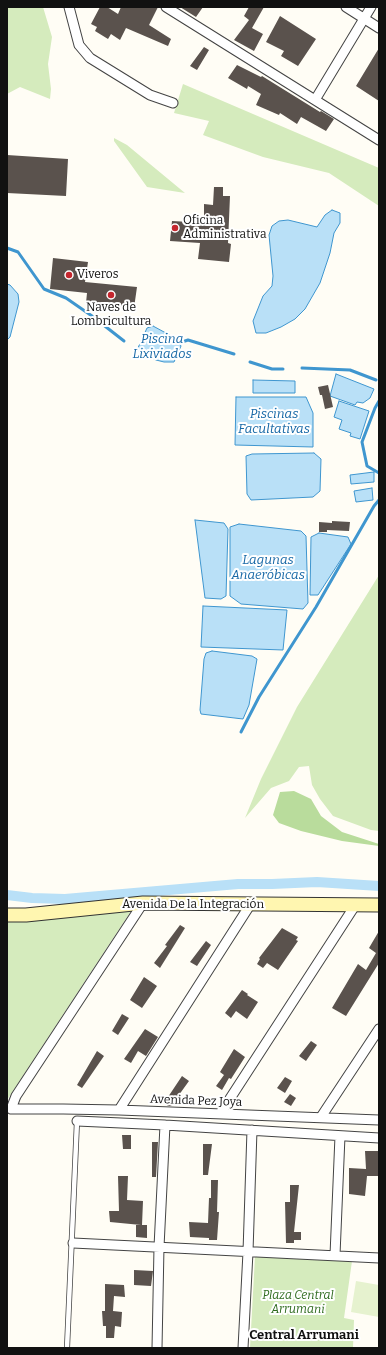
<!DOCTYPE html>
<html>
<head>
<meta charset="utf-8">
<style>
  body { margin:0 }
  #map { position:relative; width:386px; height:1355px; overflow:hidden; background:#fffdf5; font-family:Bitter,serif }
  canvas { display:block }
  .frame { position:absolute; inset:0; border:8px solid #111; pointer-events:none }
</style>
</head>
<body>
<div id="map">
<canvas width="386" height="1355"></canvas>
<div class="frame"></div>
</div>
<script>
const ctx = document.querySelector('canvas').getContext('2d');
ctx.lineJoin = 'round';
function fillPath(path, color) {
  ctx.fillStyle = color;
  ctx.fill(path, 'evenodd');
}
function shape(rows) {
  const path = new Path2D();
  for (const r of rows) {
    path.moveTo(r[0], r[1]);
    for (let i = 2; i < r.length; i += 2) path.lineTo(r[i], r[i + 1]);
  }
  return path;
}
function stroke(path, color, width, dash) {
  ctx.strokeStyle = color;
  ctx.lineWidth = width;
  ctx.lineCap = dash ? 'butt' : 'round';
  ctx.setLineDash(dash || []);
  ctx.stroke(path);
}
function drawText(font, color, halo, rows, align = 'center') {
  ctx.font = font + ' Bitter,serif';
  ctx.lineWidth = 4;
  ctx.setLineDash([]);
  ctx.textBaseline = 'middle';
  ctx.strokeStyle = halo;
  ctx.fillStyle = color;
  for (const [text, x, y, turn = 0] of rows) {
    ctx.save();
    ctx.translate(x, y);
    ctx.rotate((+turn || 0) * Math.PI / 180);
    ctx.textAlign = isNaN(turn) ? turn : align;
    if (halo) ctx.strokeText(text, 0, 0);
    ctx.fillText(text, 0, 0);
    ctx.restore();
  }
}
const green = shape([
  [7,7,43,7,52,37,48,64,51,89,50,99,20,87,7,94],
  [183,84,379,168,379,206,329,173,263,157,203,135,209,121,174,113],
  [114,138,127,145,185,193,147,187,114,141],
  [379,575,379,831,371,830,333,816,320,799,312,785,309,766,299,767,289,781,271,788,245,818,261,779,297,707],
  [133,908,7,1100,7,921],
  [255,1256,352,1261,344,1318,354,1320,353,1348,250,1348]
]);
const forest = shape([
  [294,791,311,799,321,816,342,832,379,844,379,846,342,841,301,831,279,823,273,815,280,792]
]);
const pitch = shape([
  [356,1281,379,1285,379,1317,351,1312]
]);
const water = shape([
  [332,210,340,213,340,223,334,233,330,253,320,283,305,309,295,319,281,327,266,333,256,333,253,321,263,296,272,286,273,276,269,235,272,226,279,221,288,220,317,227,325,215,332,210],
  [7,284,10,285,18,294,19,302,10,337,7,340,7,284],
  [153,326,177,339,181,346,174,362,164,362,156,360,137,350,147,328,153,326],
  [336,374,374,389,370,398,363,403,357,402,355,405,330,396,336,374],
  [253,380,295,381,295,393,253,393,253,380],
  [236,397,306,397,313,413,313,447,235,445,236,397],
  [339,401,369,411,360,439,350,436,351,433,339,429,342,420,334,417,339,401],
  [314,453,321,459,320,491,313,497,251,500,247,494,246,456,252,454,314,453],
  [374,472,374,482,351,484,350,475,374,472],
  [372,488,373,500,356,502,354,491,372,488],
  [195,520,224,523,228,529,226,596,221,599,205,598,195,520],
  [239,524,301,531,306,536,308,603,303,609,241,604,230,596,230,527,239,524],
  [319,533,348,537,351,544,318,595,310,595,311,537,319,533],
  [203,606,287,610,283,650,201,647,203,606],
  [212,651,252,656,257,659,249,705,243,719,201,714,200,710,204,659,206,653,212,651]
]);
const stream = shape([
  [7,248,18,252,44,289,66,298,92,316,124,341],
  [179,343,188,340,234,354],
  [250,362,272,369,283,369],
  [302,368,350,370,376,380],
  [379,401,375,408,362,442,367,466,379,473],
  [241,732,259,697,316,607,374,506,379,500]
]);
const canal = shape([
  [7,895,32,898,65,899,238,884,272,884,317,882,379,886]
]);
const building = shape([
  [100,7,107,7,118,14,121,7,158,7,149,25,171,39,168,46,126,28,120,40,111,34,108,39,95,31,97,27,91,24],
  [180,7,203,7,196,17],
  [249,7,264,7,252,28,263,34,254,51,234,40,249,20,244,16],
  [280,16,316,39,298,66,281,56,284,51,266,42],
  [204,47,209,50,197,70,190,66],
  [379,48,379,101,356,86],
  [237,65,261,77,262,76,320,112,321,111,334,119,326,131,301,117,297,124,280,113,279,115,256,105,261,94,248,86,247,89,228,78],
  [7,155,68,159,66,196,7,193],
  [214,187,223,187,223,196,230,196,228,243,231,244,229,262,198,259,200,243,170,241,172,221,190,222,190,217,203,218,203,216,204,216,204,204,213,205],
  [53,258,88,262,85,282,137,287,134,308,86,303,87,293,50,289],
  [328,385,333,407,325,409,322,395,320,395,318,387],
  [332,521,350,522,349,531,327,530,327,532,319,532,319,522,332,523],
  [180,925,185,928,160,968,154,963,167,946,165,945],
  [282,928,298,937,296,940,298,941,278,970,267,963,263,968,257,964,260,959,259,958],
  [379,931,379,963,346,1016,332,1008,358,964,366,970,376,953,369,948],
  [206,941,211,945,197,966,190,962],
  [144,977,157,986,142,1008,130,1000],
  [242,990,248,994,247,995,258,1002,247,1019,236,1011,231,1018,225,1013],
  [122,1014,129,1018,118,1035,112,1031],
  [145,1029,158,1037,146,1056,138,1051,131,1063,124,1059],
  [311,1041,317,1045,306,1061,299,1056],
  [234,1049,245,1057,231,1079,229,1078,222,1090,216,1086,224,1075,220,1072],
  [97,1051,104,1056,82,1088,77,1085],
  [182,1076,189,1081,171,1106,168,1106,164,1103],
  [285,1077,292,1081,285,1093,277,1088],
  [290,1094,296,1098,291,1106,284,1102],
  [122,1135,131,1135,131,1149,123,1149],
  [152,1142,158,1142,156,1177,152,1177],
  [203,1144,212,1144,208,1175,203,1175],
  [365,1151,379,1151,379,1176,367,1176,365,1196,349,1194,349,1168,366,1169],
  [118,1176,128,1176,127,1200,143,1201,142,1225,147,1225,147,1238,136,1237,136,1225,141,1225,110,1222,109,1211,119,1211],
  [211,1180,218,1180,217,1212,219,1212,217,1240,209,1240,209,1238,190,1237,189,1222,208,1223,209,1198,211,1198],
  [290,1185,299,1185,294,1232,301,1232,301,1240,294,1240,294,1243,286,1243,285,1202,290,1202],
  [134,1270,153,1271,151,1286,134,1285],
  [105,1284,124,1285,125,1297,114,1296,113,1311,122,1312,121,1327,115,1326,114,1338,106,1338,106,1326,103,1326,102,1311,105,1311]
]);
const lane = shape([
  [67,1348,77,1121]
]);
const street = shape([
  [69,7,79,45,90,58,150,95,173,103],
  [166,7,379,140],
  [346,7,379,28],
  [315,100,371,7],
  [143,903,16,1096,11,1109,63,1109,119,1110,379,1120],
  [119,1110,250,905],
  [220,1114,356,904],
  [321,1117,379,1029],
  [77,1121,165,1125,379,1138],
  [73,1243,379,1258],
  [335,1255,340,1136],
  [157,1348,159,1247,165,1125],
  [243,1348,248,1252,252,1130]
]);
const secondary = shape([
  [7,915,26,915,143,903,379,905]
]);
const markers = [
  [175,228,4,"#c4262e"],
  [69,275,4,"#c4262e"],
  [111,295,4,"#c4262e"]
];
const poiNames = [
  ["Oficina",183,221],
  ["Administrativa",183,235],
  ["Viveros",77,275],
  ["Naves de",111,308,"center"],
  ["Lombricultura",111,322,"center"]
];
const streetNames = [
  ["Avenida De la Integración",193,905],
  ["Avenida Pez Joya",196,1101,2]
];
const parkNames = [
  ["Plaza Central",298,1296],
  ["Arrumani",298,1310]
];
const waterNames = [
  ["Piscina",162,339],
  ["Lixiviados",162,354],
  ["Piscinas",274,414],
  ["Facultativas",274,429],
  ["Lagunas",268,560],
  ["Anaeróbicas",268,575]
];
const neighbourhoodNames = [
  ["Central Arrumani",304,1335]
];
fillPath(green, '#d5ebbd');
fillPath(forest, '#b9dc9c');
fillPath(pitch, '#e6f2cf');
fillPath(water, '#b9e0f7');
stroke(water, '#3f96cf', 1);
stroke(stream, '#3f96cf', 3);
stroke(canal, '#b9e0f7', 10);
fillPath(building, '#5a524d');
stroke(lane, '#444', 6);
stroke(street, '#444', 11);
stroke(secondary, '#333', 15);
stroke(lane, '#fff', 4.5);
stroke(street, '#fff', 9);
stroke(secondary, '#fff6b0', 13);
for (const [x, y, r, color] of markers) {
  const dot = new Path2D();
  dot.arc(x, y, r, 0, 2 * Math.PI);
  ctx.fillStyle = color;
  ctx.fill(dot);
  stroke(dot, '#fff', 1.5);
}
drawText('12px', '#111', '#fff', poiNames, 'left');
drawText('12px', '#111', '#fff', streetNames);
drawText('italic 12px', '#2f6b1f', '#fff', parkNames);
drawText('italic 13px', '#1768a6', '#fff', waterNames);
drawText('bold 13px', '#111', '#fff', neighbourhoodNames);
</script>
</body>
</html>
